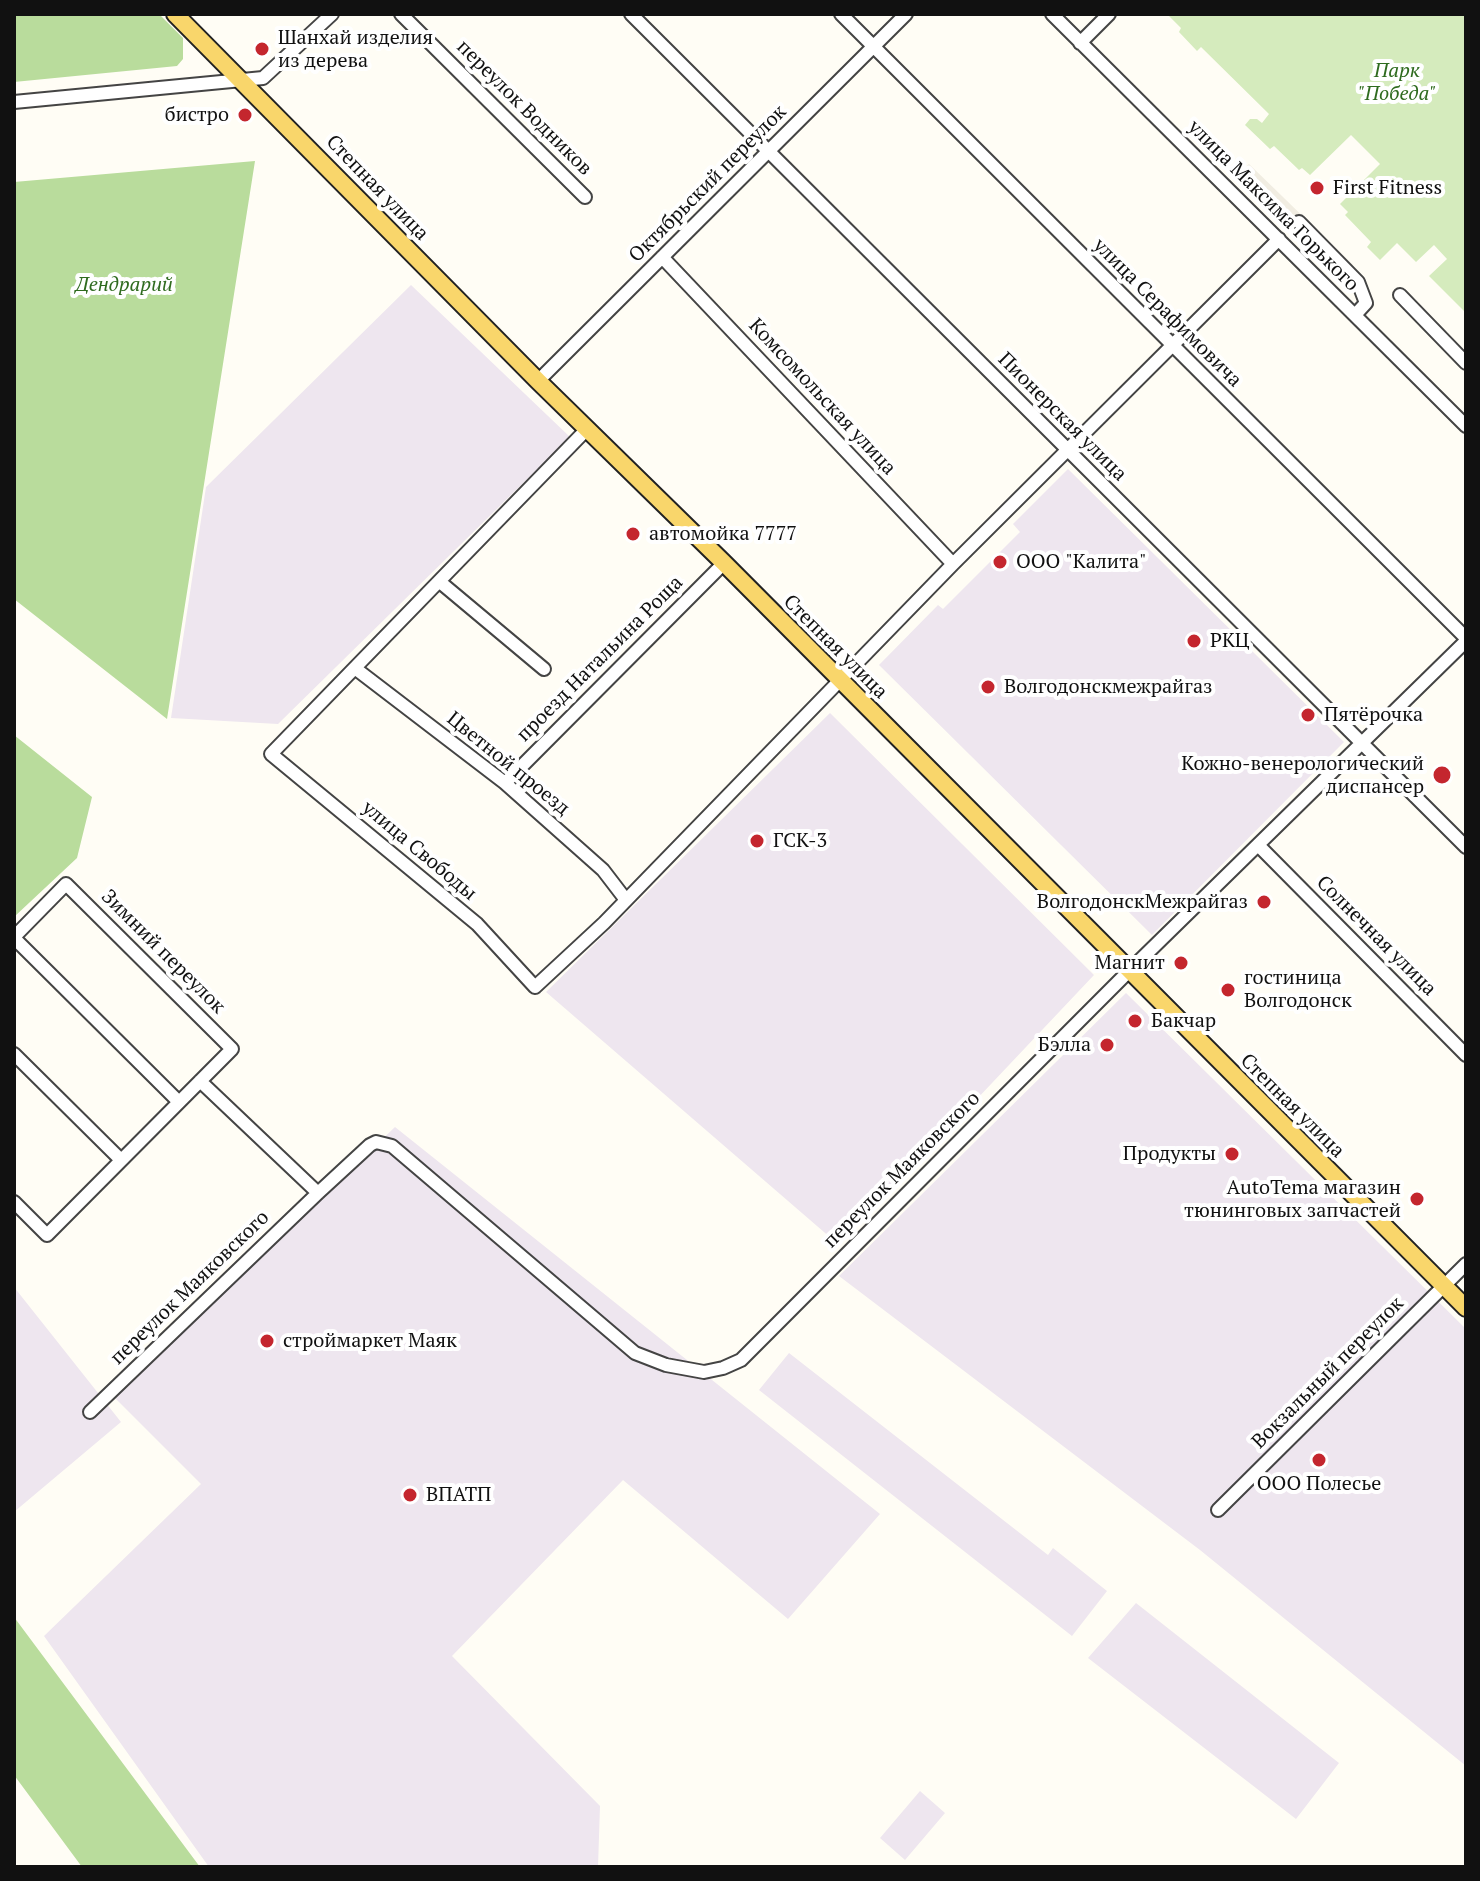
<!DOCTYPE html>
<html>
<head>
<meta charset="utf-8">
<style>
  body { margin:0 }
  #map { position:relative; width:1480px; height:1881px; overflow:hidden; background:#fffdf5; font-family:"PT Serif",serif }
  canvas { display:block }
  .frame { position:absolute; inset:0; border:16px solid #111; pointer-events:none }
</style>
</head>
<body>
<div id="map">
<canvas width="1480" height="1881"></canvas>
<div class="frame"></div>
</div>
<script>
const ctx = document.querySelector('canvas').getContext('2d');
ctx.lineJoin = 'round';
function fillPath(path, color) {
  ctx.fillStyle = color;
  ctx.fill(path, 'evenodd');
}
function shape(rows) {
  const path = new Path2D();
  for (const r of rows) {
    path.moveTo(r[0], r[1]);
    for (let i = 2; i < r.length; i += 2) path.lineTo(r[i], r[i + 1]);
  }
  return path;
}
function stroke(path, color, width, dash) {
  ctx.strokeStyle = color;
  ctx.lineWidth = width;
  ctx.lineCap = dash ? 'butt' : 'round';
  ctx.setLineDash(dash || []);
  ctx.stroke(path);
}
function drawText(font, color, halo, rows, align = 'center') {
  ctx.font = font + ' "PT Serif",serif';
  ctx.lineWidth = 8;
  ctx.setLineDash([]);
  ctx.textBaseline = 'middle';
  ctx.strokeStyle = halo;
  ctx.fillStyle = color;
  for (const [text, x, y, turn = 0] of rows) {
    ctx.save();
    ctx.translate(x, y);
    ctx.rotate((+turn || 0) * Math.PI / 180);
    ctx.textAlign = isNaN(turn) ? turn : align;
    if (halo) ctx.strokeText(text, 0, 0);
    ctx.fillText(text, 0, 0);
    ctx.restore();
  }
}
const industrial = shape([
  [411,285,570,437,278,724,171,718,206,487],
  [1068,469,1344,742,1152,935,879,665,938,605,943,609,1020,532,1013,524],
  [830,713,1094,975,839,1245,546,992],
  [1126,993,1466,1329,1466,1766,1200,1550,839,1276],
  [395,1127,880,1514,788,1619,623,1480,452,1656,600,1806,598,1867,209,1867,44,1636,201,1484,114,1397],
  [14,1287,121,1422,14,1512],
  [789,1353,1048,1555,1053,1548,1107,1591,1072,1636,759,1390],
  [1136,1603,1339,1763,1296,1819,1088,1658],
  [920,1791,945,1813,905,1860,880,1838]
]);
const green = shape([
  [1167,14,1466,14,1466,313,1429,276,1447,259,1434,245,1416,262,1397,243,1380,260,1367,247,1371,242,1345,215,1348,212,1340,204,1380,164,1351,135,1310,175,1302,168,1299,170,1274,146,1270,149,1245,125,1250,119,1257,119,1262,123,1269,114,1201,47,1197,51,1179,32,1181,28]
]);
const forest = shape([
  [14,14,159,14,183,38,183,59,177,66,14,82],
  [255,161,167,719,14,599,14,182],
  [14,735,92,797,77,858,14,917],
  [14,1617,200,1867,82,1867,14,1775]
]);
const plaza = shape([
  [1249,164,1353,265,1343,275,1240,172]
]);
const minor = shape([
  [401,14,585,197],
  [631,14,1466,847],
  [841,14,1466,638],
  [1052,14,1466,426],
  [1080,43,1109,14],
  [14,102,263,78,332,14],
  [1299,222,1358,282,1366,303,1355,315],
  [662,257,953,564],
  [1400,295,1466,363],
  [538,381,906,14],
  [587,429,271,754,477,924,535,987,604,923,953,564,1279,239],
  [440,582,544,669],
  [356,669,505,783,603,870,626,900],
  [505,783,724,563],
  [1258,845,1466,1055],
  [14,937,66,884,232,1049,47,1235,14,1202],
  [14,938,179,1102],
  [14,1054,121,1160],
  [200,1081,318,1193],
  [90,1412,318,1193,370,1145,376,1142,392,1146,635,1353,666,1365,704,1372,723,1368,741,1360,1129,971,1466,641],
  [1218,1510,1466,1264]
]);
const major = shape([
  [175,14,538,381,724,563,1466,1308]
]);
const markers = [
  [262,49,8,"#c4262e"],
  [245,115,8,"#c4262e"],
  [1317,188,8,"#c4262e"],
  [633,534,8,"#c4262e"],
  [1000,562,8,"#c4262e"],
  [1194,641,8,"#c4262e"],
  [988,687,8,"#c4262e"],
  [1308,715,8,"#c4262e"],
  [1442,775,10,"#c4262e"],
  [757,841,8,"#c4262e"],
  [1264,902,8,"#c4262e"],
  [1181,963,8,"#c4262e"],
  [1228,990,8,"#c4262e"],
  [1135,1021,8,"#c4262e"],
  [1107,1045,8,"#c4262e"],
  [1232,1154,8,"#c4262e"],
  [1417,1199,8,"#c4262e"],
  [267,1341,8,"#c4262e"],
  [1319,1460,8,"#c4262e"],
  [410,1495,8,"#c4262e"]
];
const poiNames = [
  ["Шанхай изделия",278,38],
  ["из дерева",278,61],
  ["бистро",229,115,"right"],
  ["First Fitness",1333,188],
  ["автомойка 7777",649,534],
  ["ООО \"Калита\"",1016,562],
  ["РКЦ",1210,641],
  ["Волгодонскмежрайгаз",1004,687],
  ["Пятёрочка",1324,715],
  ["Кожно-венерологический",1424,764,"right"],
  ["диспансер",1424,787,"right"],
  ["ГСК-3",773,841],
  ["ВолгодонскМежрайгаз",1248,902,"right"],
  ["Магнит",1165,963,"right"],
  ["гостиница",1244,978],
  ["Волгодонск",1244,1001],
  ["Бакчар",1151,1021],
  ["Бэлла",1091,1045,"right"],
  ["Продукты",1216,1154,"right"],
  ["AutoTema магазин",1401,1188,"right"],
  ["тюнинговых запчастей",1401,1211,"right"],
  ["строймаркет Маяк",283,1341],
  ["ООО Полесье",1319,1484,"center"],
  ["ВПАТП",426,1495]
];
const parkNames = [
  ["Парк",1397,71],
  ["\"Победа\"",1397,94],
  ["Дендрарий",124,285]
];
const streetNames = [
  ["переулок Водников",524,108,45],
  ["Октябрьский переулок",708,184,-45],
  ["Степная улица",377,188,46],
  ["улица Максима Горького",1273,206,45],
  ["улица Серафимовича",1167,313,45],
  ["Комсомольская улица",822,397,47],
  ["Пионерская улица",1062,417,45],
  ["Степная улица",835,647,45],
  ["проезд Натальина Роща",600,659,-45],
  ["Цветной проезд",508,764,39],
  ["улица Свободы",419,851,40],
  ["Солнечная улица",1376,936,45],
  ["Зимний переулок",163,952,45],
  ["Степная улица",1292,1106,45],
  ["переулок Маяковского",902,1170,-45],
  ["переулок Маяковского",190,1288,-44],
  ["Вокзальный переулок",1328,1373,-45]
];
fillPath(industrial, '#eee6ef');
fillPath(green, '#d5ebbd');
fillPath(forest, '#b9dc9c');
fillPath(plaza, '#f1ede2');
stroke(minor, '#444', 16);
stroke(major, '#222', 20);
stroke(minor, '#fff', 12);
stroke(major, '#f9d66b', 16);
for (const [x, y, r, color] of markers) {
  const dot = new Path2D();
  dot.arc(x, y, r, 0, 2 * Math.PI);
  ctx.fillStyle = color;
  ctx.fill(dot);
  stroke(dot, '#fff', 3);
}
drawText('20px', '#111', '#fff', poiNames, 'left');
drawText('italic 20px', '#2f6b1f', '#fff', parkNames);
drawText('20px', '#111', '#fff', streetNames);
</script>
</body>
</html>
